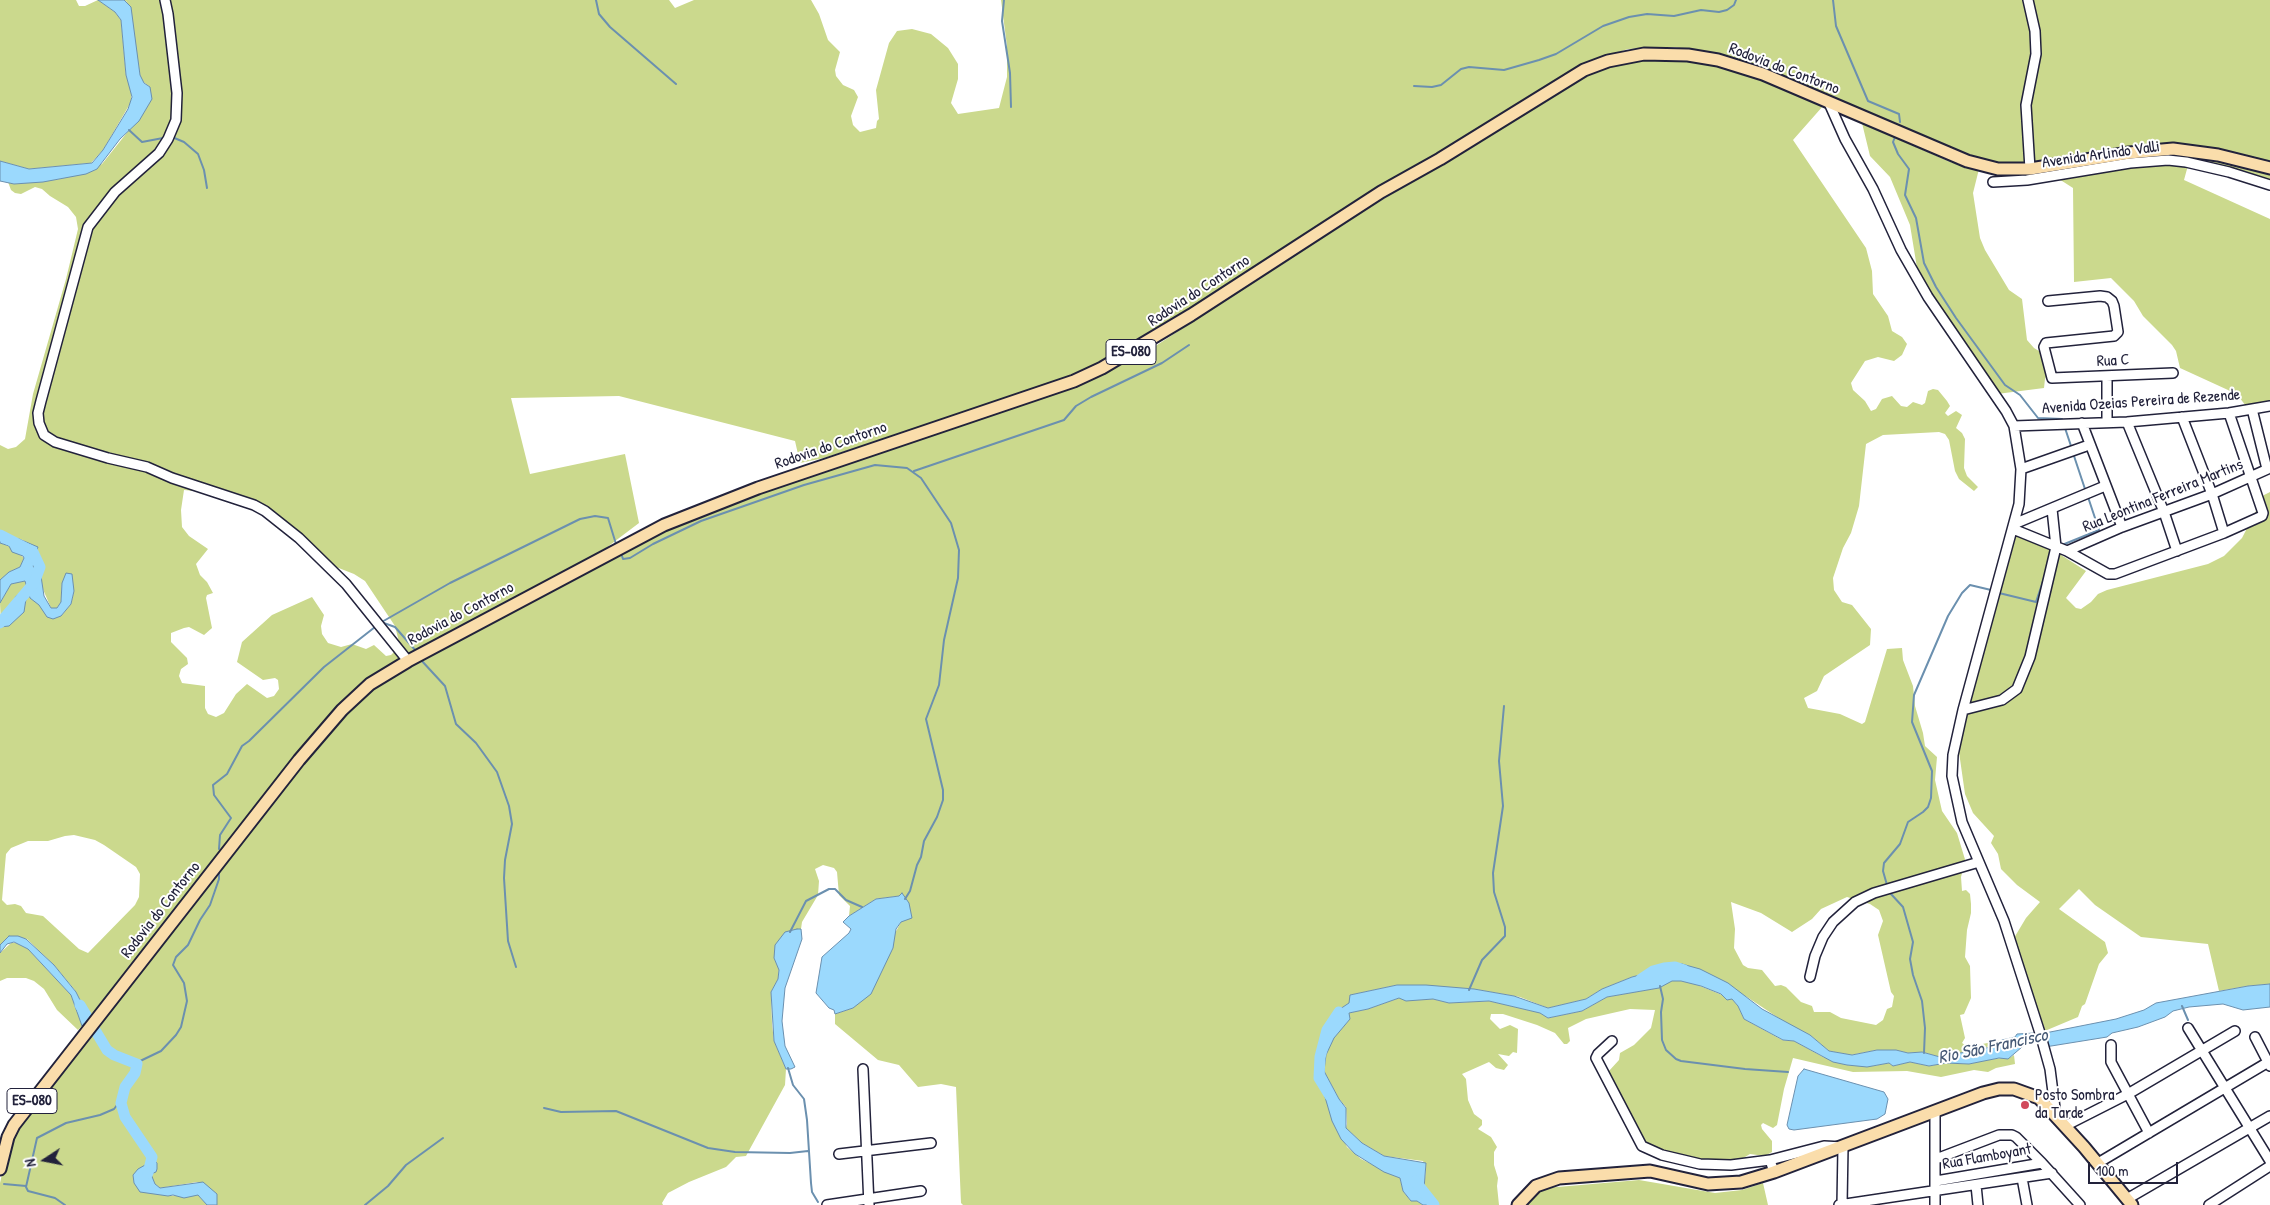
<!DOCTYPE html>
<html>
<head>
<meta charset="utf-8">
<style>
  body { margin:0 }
  #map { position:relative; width:2270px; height:1205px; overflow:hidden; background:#fff; font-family:"Patrick Hand",sans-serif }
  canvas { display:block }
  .north { position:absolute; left:20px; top:1135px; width:50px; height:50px; -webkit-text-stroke:4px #fff; paint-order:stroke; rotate:259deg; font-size:14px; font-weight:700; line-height:20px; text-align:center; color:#22223b }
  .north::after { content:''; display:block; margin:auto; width:18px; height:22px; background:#22223b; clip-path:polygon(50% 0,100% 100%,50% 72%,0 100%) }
  .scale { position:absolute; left:2088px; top:1162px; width:90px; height:22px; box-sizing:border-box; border:2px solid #22223b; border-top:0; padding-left:6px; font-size:15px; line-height:18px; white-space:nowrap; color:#22223b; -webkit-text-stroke:4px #fff; paint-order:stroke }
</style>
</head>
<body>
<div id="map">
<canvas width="2270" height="1205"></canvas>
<div class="north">N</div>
<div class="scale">100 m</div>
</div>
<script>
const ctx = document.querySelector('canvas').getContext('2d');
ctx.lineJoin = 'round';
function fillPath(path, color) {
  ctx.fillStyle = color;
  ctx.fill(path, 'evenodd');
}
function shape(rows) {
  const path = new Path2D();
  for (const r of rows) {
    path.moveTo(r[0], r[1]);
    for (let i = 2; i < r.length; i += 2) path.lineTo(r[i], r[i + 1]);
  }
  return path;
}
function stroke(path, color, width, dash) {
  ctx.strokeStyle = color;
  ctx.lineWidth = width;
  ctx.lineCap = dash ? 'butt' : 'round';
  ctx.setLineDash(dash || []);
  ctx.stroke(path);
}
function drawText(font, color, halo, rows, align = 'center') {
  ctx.font = font + ' "Patrick Hand",sans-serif';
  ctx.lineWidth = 4;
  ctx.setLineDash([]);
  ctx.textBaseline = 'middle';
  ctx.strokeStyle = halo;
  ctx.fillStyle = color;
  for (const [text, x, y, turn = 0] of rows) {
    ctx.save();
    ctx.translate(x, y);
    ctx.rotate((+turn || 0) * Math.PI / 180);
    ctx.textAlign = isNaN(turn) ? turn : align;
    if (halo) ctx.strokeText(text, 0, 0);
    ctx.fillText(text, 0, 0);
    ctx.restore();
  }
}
const green = shape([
  [0,0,76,0,79,6,85,6,98,0,115,12,121,20,126,75,131,90,131,102,103,150,91,163,29,169,0,161],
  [124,0,669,0,675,8,694,0,811,0,819,14,828,40,840,52,835,70,836,76,843,85,854,90,858,97,851,116,853,125,860,132,876,128,877,121,879,119,876,90,889,43,897,31,912,29,931,34,948,48,958,64,958,79,951,103,958,114,999,108,1007,77,1007,46,1001,0,2270,0,2270,164,2184,144,2147,145,2025,165,1995,164,1962,155,1905,130,1896,123,1862,111,1766,68,1738,60,1675,47,1628,49,1582,64,1121,354,1047,385,824,458,800,463,795,441,619,396,511,398,530,474,625,454,639,523,598,554,382,669,352,691,292,760,91,1015,84,1008,74,989,54,965,27,939,9,936,0,945,0,627,4,626,24,612,14,599,10,609,9,620,1,624,0,603,11,584,25,581,30,598,61,616,71,604,74,591,62,583,61,602,57,608,51,608,33,566,36,562,36,552,23,540,0,536,0,445,8,449,16,447,25,439,33,394,66,279,78,229,76,217,68,207,50,196,42,189,35,187,21,194,15,193,11,190,8,182,14,184,60,179,102,164,145,110,149,103,150,87,141,80,127,2],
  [184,490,225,494,288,526,331,565,354,574,365,581,395,626,399,642,397,649,391,655,386,656,374,645,366,649,352,644,341,647,328,643,322,634,321,626,324,615,312,597,272,615,242,642,237,662,263,680,275,678,278,680,279,689,274,696,267,698,247,684,236,694,224,713,216,717,208,714,205,708,205,686,182,683,179,676,181,669,188,664,187,658,171,642,171,633,184,628,189,627,204,635,212,628,206,598,207,595,213,593,207,582,200,575,196,564,208,549,189,536,182,527,181,510],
  [74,835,95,840,104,845,136,867,140,874,139,897,135,905,88,953,79,949,43,916,26,913,21,906,15,904,7,905,2,900,6,854,11,848,28,841,48,841,65,836],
  [1648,57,1690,59,1749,73,1823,106,1793,140,1866,248,1872,271,1873,294,1888,316,1892,331,1902,337,1907,344,1902,355,1894,361,1878,357,1865,361,1851,383,1853,390,1865,401,1871,411,1876,409,1882,399,1892,396,1901,406,1907,407,1913,402,1922,405,1925,403,1928,391,1933,389,1938,390,1947,401,1950,406,1945,413,1948,416,1956,411,1962,415,1956,428,1962,433,1965,439,1964,468,1967,476,1978,487,1974,491,1959,479,1955,471,1949,440,1945,434,1939,432,1883,435,1866,444,1859,506,1851,533,1843,548,1833,578,1834,590,1842,602,1852,605,1871,629,1870,645,1824,676,1817,691,1804,698,1808,708,1840,714,1862,724,1865,722,1887,649,1902,648,1903,660,1913,686,1915,706,1923,733,1925,746,1937,757,1935,780,1942,811,1957,833,1967,866,1963,869,1961,877,1962,891,1966,890,1970,894,1971,904,1971,913,1967,930,1965,957,1970,966,1971,998,1964,1014,1960,1015,1965,1038,1962,1043,1968,1047,2002,1040,2000,1043,1974,1051,1939,1057,1922,1052,1908,1053,1896,1050,1877,1050,1851,1055,1829,1051,1810,1035,1792,1027,1747,997,1682,964,1632,977,1602,989,1586,999,1548,1008,1520,997,1474,989,1397,985,1350,995,1350,1003,1338,1010,1333,1017,1327,1037,1319,1053,1318,1073,1329,1109,1347,1147,1361,1159,1400,1178,1403,1191,1411,1201,1417,1201,1423,1205,963,1205,961,1203,956,1087,941,1084,918,1087,899,1065,878,1060,835,1024,835,1014,853,1008,893,948,893,937,901,922,899,896,876,899,849,916,850,906,839,895,837,872,834,868,823,865,815,869,819,881,818,895,802,922,801,929,797,929,774,958,779,969,778,979,771,992,772,1024,774,1041,786,1069,785,1085,746,1156,736,1157,726,1167,689,1182,668,1193,662,1203,663,1205,217,1205,217,1194,197,1182,160,1188,155,1184,150,1174,150,1161,133,1175,134,1183,146,1191,168,1196,198,1195,207,1205,0,1205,0,1183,10,1138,325,735,344,715,382,680,657,532,702,512,1088,381,1117,367,1157,345,1338,227,1588,73,1603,67],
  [1847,897,1870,904,1879,910,1883,921,1878,935,1891,992,1894,996,1892,1007,1887,1009,1883,1020,1876,1025,1841,1018,1830,1012,1814,1012,1812,1006,1801,1002,1786,987,1781,985,1775,986,1762,970,1748,968,1743,965,1734,948,1735,929,1731,902,1761,913,1792,932,1812,919,1821,909],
  [1862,123,1950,162,1979,169,1973,193,1980,238,1985,250,2009,290,2022,299,2027,340,2034,348,2049,357,2052,364,2045,379,2044,388,1997,394,1918,274,1910,225,1890,177,1870,156],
  [2160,153,2196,155,2270,172,2270,184,2190,158,2184,180,2270,219,2270,402,2246,406,2239,397,2228,390,2180,368,2176,351,2172,345,2143,316,2134,301,2111,278,2074,282,2073,188,2048,172],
  [2270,492,2270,984,2248,986,2219,991,2208,944,2141,937,2095,905,2079,889,2059,909,2105,942,2108,953,2099,964,2085,1004,2082,1006,2078,1017,2040,1033,2014,938,2026,918,2040,902,2017,885,2001,869,1998,854,1991,843,1994,836,1973,813,1965,794,1958,745,2014,533,2058,553,2086,571,2066,598,2076,608,2081,609,2091,602,2098,594,2107,590,2208,564,2224,556,2242,538,2264,495],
  [0,543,9,546,24,558,20,567,9,572,0,581],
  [11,943,17,943,28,949,71,995,82,1026,78,1030,57,1010,44,989,34,981,26,978,7,978,0,981,0,953],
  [1670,981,1681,981,1695,984,1732,999,1738,1006,1744,1019,1782,1040,1794,1041,1823,1057,1847,1065,1873,1066,1889,1063,1893,1066,1910,1062,1929,1066,1946,1063,1969,1064,1985,1060,2011,1057,2014,1055,2015,1064,1996,1068,1988,1072,1974,1070,1941,1077,1907,1071,1853,1072,1793,1058,1784,1089,1777,1125,1773,1128,1763,1123,1761,1125,1762,1129,1772,1141,1772,1152,1765,1156,1750,1154,1740,1160,1712,1162,1670,1154,1644,1142,1608,1072,1619,1060,1620,1053,1634,1045,1651,1028,1655,1010,1630,1009,1586,1019,1568,1028,1570,1041,1567,1044,1564,1044,1555,1033,1537,1025,1503,1014,1491,1014,1490,1019,1500,1029,1510,1025,1518,1029,1517,1053,1513,1052,1509,1056,1498,1054,1508,1065,1504,1070,1496,1068,1489,1062,1462,1074,1466,1079,1468,1100,1474,1114,1482,1120,1482,1125,1478,1129,1491,1137,1497,1147,1494,1152,1494,1165,1498,1178,1497,1186,1499,1205,1430,1205,1424,1189,1426,1167,1423,1161,1384,1156,1362,1143,1346,1128,1347,1124,1346,1107,1339,1099,1324,1071,1326,1055,1333,1038,1350,1019,1348,1013,1368,1009,1399,998,1412,1000,1433,999,1449,1003,1489,1001,1541,1013,1548,1018,1582,1011,1607,997,1658,988],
  [1639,1180,1715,1193,1742,1190,1763,1183,1768,1205,1523,1205,1532,1195,1546,1188]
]);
const water = shape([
  [98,0,124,0,131,7,140,75,144,83,150,87,152,99,139,121,120,139,97,169,86,174,43,182,14,184,0,181,0,161,29,169,92,163,103,150,128,109,132,97,126,75,121,20,115,12,98,0],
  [0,536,19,539,38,547,35,555,36,562,33,566,41,576,44,596,51,608,57,608,61,602,62,583,66,573,72,574,74,591,71,604,61,616,53,619,47,617,39,605,30,598,25,581,11,584,0,603,0,580,9,572,20,567,24,558,23,556,12,552,9,546,0,543,0,536],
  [18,595,26,599,24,612,9,626,0,627,0,623,9,619,10,609,16,596,18,595],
  [902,893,909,903,912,918,901,922,896,929,893,948,871,994,853,1008,835,1014,834,1010,829,1008,816,993,822,957,849,933,851,929,843,922,849,916,876,899,899,896,902,893],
  [797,929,801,929,802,939,785,988,782,1021,785,1046,795,1067,791,1069,786,1069,774,1041,771,992,778,979,779,970,774,958,775,945,785,932,797,929],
  [9,936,18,936,26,939,54,965,76,992,84,1008,91,1015,82,1026,71,995,28,949,14,942,7,944,0,953,0,945,9,936],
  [1682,964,1700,969,1728,983,1762,1009,1810,1035,1829,1051,1852,1055,1877,1050,1896,1050,1908,1053,1922,1052,1940,1057,1991,1047,2002,1040,2015,1037,2017,1034,2035,1033,2036,1035,2008,1059,1999,1058,1969,1064,1946,1063,1929,1066,1910,1062,1893,1066,1889,1063,1867,1067,1847,1065,1833,1062,1794,1041,1783,1040,1744,1019,1738,1006,1732,999,1727,1000,1721,994,1701,986,1681,981,1672,981,1659,988,1607,997,1582,1011,1548,1018,1540,1013,1489,1001,1449,1003,1433,999,1406,1001,1399,998,1368,1009,1349,1013,1350,1019,1334,1038,1326,1055,1324,1071,1339,1099,1346,1108,1346,1128,1362,1143,1384,1156,1426,1163,1424,1189,1430,1205,1423,1205,1417,1201,1411,1201,1403,1191,1400,1178,1384,1172,1355,1154,1341,1139,1332,1121,1318,1073,1317,1060,1327,1037,1334,1013,1349,1003,1350,995,1397,985,1426,985,1474,989,1514,996,1548,1008,1586,999,1602,989,1632,977,1682,964],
  [2270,984,2270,1007,2243,1010,2223,1004,2189,1007,2173,1011,2165,1017,2138,1027,2112,1033,2107,1037,2045,1047,2040,1034,2116,1019,2144,1010,2156,1003,2248,986,2270,984],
  [1804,1069,1884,1092,1888,1099,1885,1114,1877,1119,1794,1130,1789,1129,1787,1125,1798,1076,1804,1069],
  [154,1160,157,1163,157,1169,156,1172,151,1174,155,1184,160,1188,203,1182,217,1194,217,1205,207,1205,198,1195,184,1198,173,1195,168,1196,140,1192,134,1183,133,1175,138,1169,154,1160]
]);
const stream = shape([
  [596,0,599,14,610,27,676,84],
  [1004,0,1002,21,1010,73,1011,107],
  [1833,0,1836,26,1868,101,1899,114,1900,122],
  [1414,86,1432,87,1441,85,1461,69,1469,67,1504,70,1539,60,1556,54,1603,26,1629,17,1647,14,1674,16,1701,10,1719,12,1727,10,1734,5,1736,0],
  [129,130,142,142,163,138],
  [172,137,184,142,198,154,204,170,207,188],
  [1895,137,1893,142,1898,154,1909,169,1905,195,1916,218,1924,263,1936,287,1956,318,2005,385,2020,395,2038,418,2062,419],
  [2065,428,2071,446],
  [2074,456,2085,489],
  [914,471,1064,420,1076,406,1091,397,1162,363,1189,345],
  [2062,545,2099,530,2088,497],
  [621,553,623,559,630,558,653,544,701,521,804,485,875,465,907,468,921,478,951,523,959,550,958,578,944,640,939,685,926,719,943,790,943,800,937,817,924,841,921,857,917,865,910,891,905,899],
  [1999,593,2036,602,2046,572],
  [381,622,395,627,416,651],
  [380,623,450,583,580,519,595,516,608,518,616,544],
  [421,660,445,686,456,724,476,743,497,772,509,806,512,824,505,860,504,878,508,941,516,967],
  [219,849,220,835,231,818,214,795,213,785,227,774,242,746,249,741,324,667,375,627],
  [1887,885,1883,871,1884,863,1900,844,1908,822,1923,812,1928,807,1931,798,1932,771,1912,722,1914,695,1948,616,1962,593,1970,585,1991,590],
  [1891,894,1903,907,1913,942,1910,959,1913,975,1922,1001,1925,1028,1924,1053],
  [790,932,806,901,829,889,835,889,846,900,862,907],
  [1660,986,1663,999,1661,1012,1662,1040,1666,1050,1676,1059,1681,1061,1745,1069,1788,1072],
  [1469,990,1482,960,1505,936,1505,927,1494,892,1493,873,1503,806,1499,761,1504,706],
  [2182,1006,2188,1020],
  [136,1063,161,1051,176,1035,181,1027,187,1001,184,983,173,965,176,957,188,945,200,920,210,905,219,879,219,871],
  [788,1068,793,1085,804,1099,807,1120,811,1183,812,1192,818,1202],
  [544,1108,561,1112,616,1111,708,1148,735,1152,790,1153,808,1151],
  [4,1184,26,1186],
  [65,1205,55,1198,28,1191,26,1187,37,1138,66,1123,100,1115,114,1109,121,1100],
  [365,1205,388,1186,406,1165,443,1138]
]);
const river = shape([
  [0,535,33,552,40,567,34,583,0,623],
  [1641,979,1653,971,1664,968,1675,967,1684,970],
  [80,1005,107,1050,114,1055,137,1064,135,1073,125,1087,121,1103,125,1117,152,1157,148,1173],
  [1330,1096,1319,1078,1320,1057,1327,1030,1339,1012],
  [1415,1181,1434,1205]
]);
const minor = shape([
  [165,0,168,14,177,93,176,120,168,139,159,153,115,192,88,227,41,401,38,413,39,423,44,435,55,442,108,458,147,467,172,478,254,505,265,511,299,538,346,584,408,661],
  [2028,0,2035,31,2036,54,2026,105,2030,169],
  [1829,103,1845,139,1873,189,1901,250,1928,297,2006,411,2014,426,2021,469,2019,504,1963,710,1953,755,1952,776,1962,822,2004,921,2040,1033,2050,1069,2056,1116],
  [1993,182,2027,180,2130,163,2168,160,2186,162,2229,172,2270,185],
  [2048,301,2100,296,2107,297,2112,301,2114,306,2118,332,2114,336,2046,343,2044,347,2052,378,2173,373],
  [2252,409,2267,469],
  [2182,417,2212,494,2224,533],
  [2107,422,2107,377],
  [2127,422,2164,512,2177,551],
  [2082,423,2122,527],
  [2014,426,2127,422,2229,413,2270,406],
  [2021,469,2089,445],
  [2014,524,2105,486],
  [2013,529,2067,551,2108,574,2115,574,2224,533,2262,516,2263,513,2229,413],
  [2067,551,2122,527,2212,494,2270,468],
  [1963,710,2002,700,2017,689,2030,657,2056,547,2052,509],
  [1810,977,1815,956,1823,937,1833,922,1855,902,1874,893,1979,862],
  [2188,1028,2270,1161],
  [2255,1037,2270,1066],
  [1612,1041,1598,1054,1596,1058,1642,1146,1662,1155,1700,1164,1731,1165,1770,1160,1774,1172],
  [2111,1045,2111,1062,2149,1133],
  [863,1069,869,1205],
  [2065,1126,2128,1094,2235,1031],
  [839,1154,931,1143],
  [1936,1159,1999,1135,2012,1135,2016,1137,2042,1163,2080,1205],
  [1770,1160,1824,1146,1843,1147,1842,1205],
  [2098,1163,2270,1061],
  [2022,1178,2027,1205],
  [1936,1181,2042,1163],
  [1976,1185,1978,1205],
  [2127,1199,2270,1116],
  [827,1205,921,1191],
  [1839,1205,2052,1173],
  [1935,1205,1935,1111],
  [2209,1205,2270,1166]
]);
const major = shape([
  [0,1169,8,1137,14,1125,299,760,342,710,370,684,408,661,664,525,758,488,1074,381,1102,368,1191,315,1381,192,1440,159,1584,70,1608,61,1644,54,1688,55,1718,60,1763,74,1967,161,1998,169,2030,169,2129,153,2173,149,2218,155,2270,168],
  [1518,1205,1536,1186,1559,1178,1650,1171,1708,1184,1741,1182,1774,1172,1983,1093,1999,1089,2014,1089,2039,1098,2084,1147,2132,1205]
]);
const markers = [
  [2025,1105,5,"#d1495b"]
];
const shields = [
  [1131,352,50],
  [32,1101,50]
];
const shieldNames = [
  ["ES-080",1131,352],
  ["ES-080",32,1101]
];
const streetNames = [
  ["Rodovia do Contorno",1784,69,21],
  ["Avenida Arlindo Valli",2101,155,-8],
  ["Rodovia do Contorno",1199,291,-33],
  ["Rua C",2113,361,-3],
  ["Avenida Ozeias Pereira de Rezende",2141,402,-4],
  ["Rodovia do Contorno",831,446,-19],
  ["Rua Leontina Ferreira Martins",2163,496,-22],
  ["Rodovia do Contorno",461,614,-28],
  ["Rodovia do Contorno",161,910,-52],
  ["Rua Flamboyant",1987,1157,-10]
];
const poiNames = [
  ["Posto Sombra",2035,1096],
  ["da Tarde",2035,1114]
];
const waterNames = [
  ["Rio São Francisco",1993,1047,-12]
];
fillPath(green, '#cbd98d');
fillPath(water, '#9bd9fd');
stroke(water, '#6b90af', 1);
stroke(stream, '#6b90af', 2);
stroke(river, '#9bd9fd', 11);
stroke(minor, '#22223b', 12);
stroke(major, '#22223b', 15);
stroke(minor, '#fff', 9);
stroke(major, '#faddab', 11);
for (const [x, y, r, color] of markers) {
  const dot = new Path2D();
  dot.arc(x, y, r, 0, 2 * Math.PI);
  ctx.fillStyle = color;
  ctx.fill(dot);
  stroke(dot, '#fff', 2);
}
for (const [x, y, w] of shields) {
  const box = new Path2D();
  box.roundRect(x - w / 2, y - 12.5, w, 25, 4);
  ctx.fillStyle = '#fff';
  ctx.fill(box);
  stroke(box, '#22223b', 1);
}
drawText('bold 15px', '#22223b', null, shieldNames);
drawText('16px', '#22223b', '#fff', streetNames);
drawText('16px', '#22223b', '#fff', poiNames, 'left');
drawText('italic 18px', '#465975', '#fff', waterNames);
</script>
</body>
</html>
